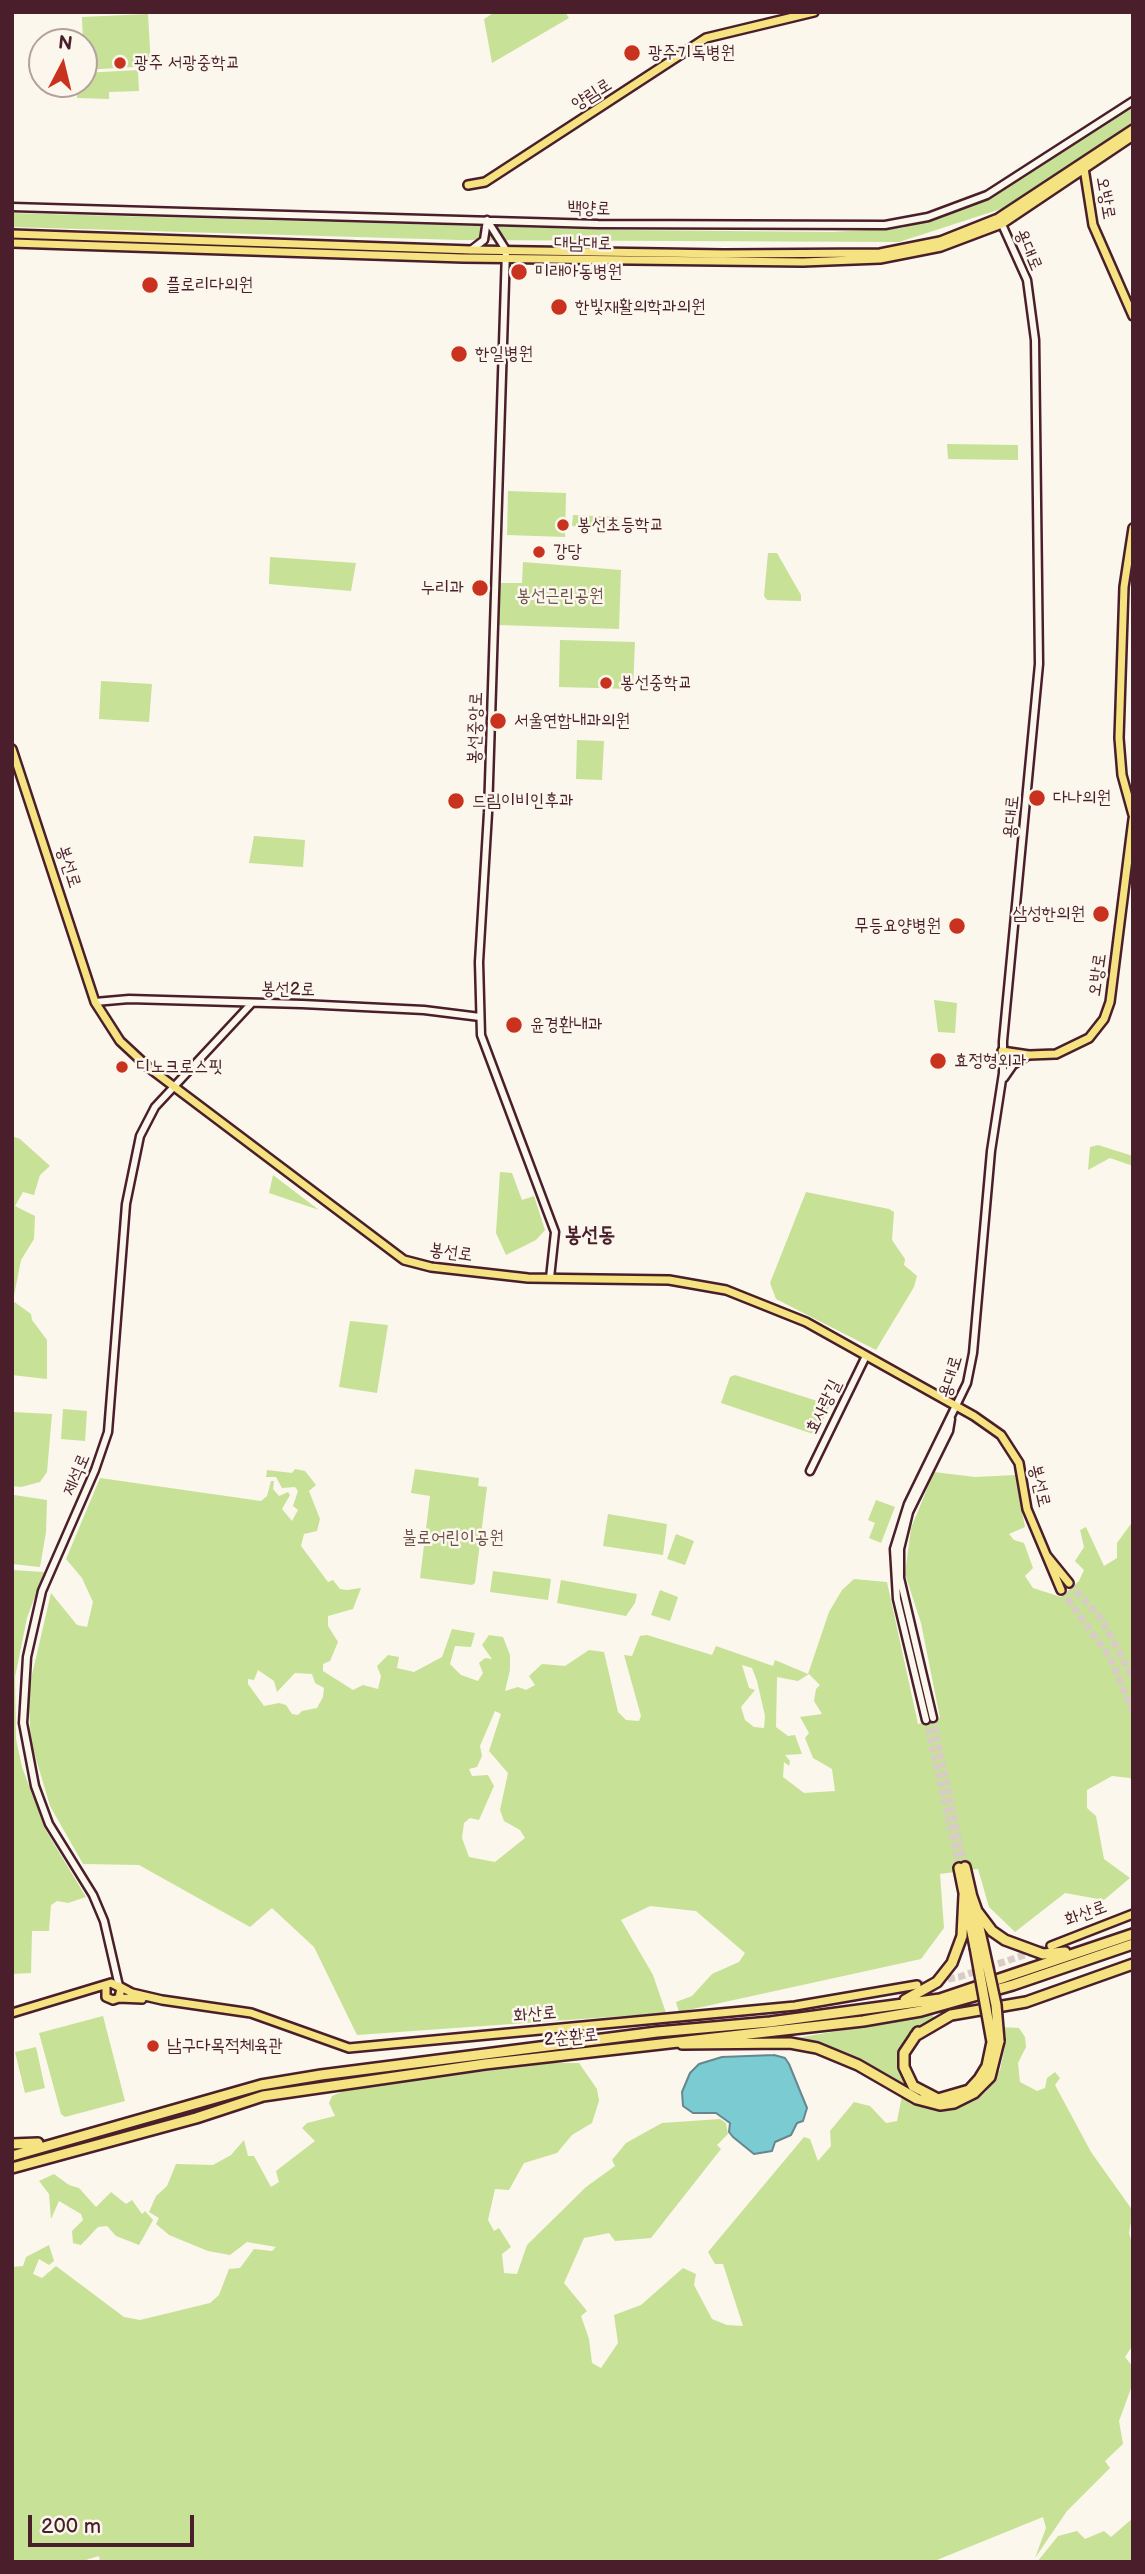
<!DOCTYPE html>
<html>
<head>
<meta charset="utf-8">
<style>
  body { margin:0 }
  #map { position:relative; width:1145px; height:2574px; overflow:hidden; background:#fbf7ec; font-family:"Balsamiq Sans",sans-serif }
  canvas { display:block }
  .frame { position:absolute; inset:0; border:14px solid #4a1f2b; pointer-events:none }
  .north { position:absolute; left:28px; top:28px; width:70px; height:70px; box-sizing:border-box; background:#fbf7ec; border:2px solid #b4a19f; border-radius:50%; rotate:7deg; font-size:19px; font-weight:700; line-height:28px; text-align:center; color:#4a1f2b }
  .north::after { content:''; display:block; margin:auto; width:24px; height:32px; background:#c8321e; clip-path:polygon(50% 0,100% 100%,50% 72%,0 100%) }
  .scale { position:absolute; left:28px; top:2515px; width:166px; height:32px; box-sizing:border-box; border:4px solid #4a1f2b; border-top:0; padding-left:9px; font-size:21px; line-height:24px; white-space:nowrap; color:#4a1f2b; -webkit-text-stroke:5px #fbf7ec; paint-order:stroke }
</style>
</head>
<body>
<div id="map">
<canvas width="1145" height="2574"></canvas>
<div class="frame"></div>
<div class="north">N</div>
<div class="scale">200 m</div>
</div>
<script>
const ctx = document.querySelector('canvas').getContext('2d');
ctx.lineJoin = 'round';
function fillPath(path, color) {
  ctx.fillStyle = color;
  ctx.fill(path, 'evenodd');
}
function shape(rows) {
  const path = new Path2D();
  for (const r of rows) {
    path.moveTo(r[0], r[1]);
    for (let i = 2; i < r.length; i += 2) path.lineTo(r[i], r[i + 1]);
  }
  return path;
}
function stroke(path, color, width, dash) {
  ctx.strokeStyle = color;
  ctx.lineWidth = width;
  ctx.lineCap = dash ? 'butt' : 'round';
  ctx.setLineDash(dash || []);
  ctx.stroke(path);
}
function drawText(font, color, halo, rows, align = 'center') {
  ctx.font = font + ' "Balsamiq Sans","Poor Story",sans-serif';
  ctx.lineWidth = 5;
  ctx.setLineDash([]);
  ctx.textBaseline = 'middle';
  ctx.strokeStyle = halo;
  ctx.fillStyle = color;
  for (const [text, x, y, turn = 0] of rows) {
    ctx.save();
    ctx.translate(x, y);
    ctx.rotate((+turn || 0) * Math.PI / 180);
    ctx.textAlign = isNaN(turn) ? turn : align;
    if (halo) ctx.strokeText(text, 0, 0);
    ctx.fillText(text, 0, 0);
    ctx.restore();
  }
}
const green = shape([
  [495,12,565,12,569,18,492,63,484,19],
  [148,14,151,66,84,70,82,17],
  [138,70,139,91,109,92,109,99,77,98,77,84,84,84,84,73],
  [1133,102,1133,122,1010,206,899,242,460,240,12,227,12,213,624,230,832,232,902,228,974,205,997,193],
  [947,444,1018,445,1018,460,948,459],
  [508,491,566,493,565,537,507,535],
  [573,515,619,517,619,529,572,526],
  [768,553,777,553,801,595,801,601,767,600,764,596],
  [270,557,356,563,351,591,269,584],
  [523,562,621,570,619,629,498,625,499,583,522,583],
  [560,640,635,642,633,689,559,687],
  [101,681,152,684,149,722,99,719],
  [577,740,604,741,602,780,576,779],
  [254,836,305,840,303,867,249,863],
  [934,1000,957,1003,955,1033,938,1032],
  [12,1136,20,1139,50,1166,40,1175,34,1195,23,1192,15,1206,35,1216,34,1239,21,1260,13,1301,31,1314,32,1320,47,1340,47,1379,12,1375],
  [1098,1145,1133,1156,1133,1166,1110,1158,1088,1170,1090,1147],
  [500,1172,512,1173,522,1200,534,1196,545,1230,536,1240,506,1255,496,1233],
  [273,1175,319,1210,269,1193],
  [806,1192,889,1209,894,1212,892,1240,905,1259,904,1265,917,1276,914,1287,876,1350,776,1299,770,1283],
  [350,1321,388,1325,377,1393,339,1387],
  [735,1375,830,1405,816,1435,721,1403,730,1377],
  [63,1409,87,1411,85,1441,61,1439],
  [12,1412,52,1414,47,1472,40,1482,21,1487,12,1486],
  [295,1469,305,1471,316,1485,309,1491,320,1519,317,1531,304,1534,301,1546,328,1582,333,1580,340,1589,347,1590,361,1588,353,1609,328,1616,328,1626,338,1642,330,1661,323,1664,323,1671,353,1690,363,1685,378,1689,381,1676,377,1666,388,1655,399,1657,397,1668,414,1672,442,1657,452,1629,475,1633,471,1647,455,1646,450,1664,461,1675,478,1681,483,1673,479,1663,485,1658,492,1659,482,1645,489,1635,503,1637,510,1655,510,1670,505,1691,518,1687,526,1690,535,1685,529,1676,542,1664,565,1666,589,1650,604,1652,618,1712,626,1720,639,1721,641,1716,624,1655,632,1656,640,1636,647,1635,712,1655,716,1646,773,1666,775,1660,808,1674,829,1612,842,1590,854,1579,887,1582,918,1724,940,1718,921,1623,905,1574,911,1528,934,1472,975,1477,1015,1475,1025,1527,1009,1534,1014,1540,1024,1543,1033,1568,1025,1576,1033,1588,1061,1597,1079,1581,1084,1570,1075,1561,1084,1547,1080,1530,1086,1527,1104,1566,1117,1558,1117,1543,1133,1521,1133,1783,1130,1778,1112,1776,1087,1790,1087,1808,1096,1816,1104,1859,1130,1878,1104,1900,1065,1893,1015,1932,989,1907,978,1869,940,1874,944,1928,921,1959,679,2012,676,2002,692,1996,712,1974,739,1962,745,1953,696,1911,650,1906,621,1920,653,1975,666,2013,357,2035,314,1947,272,1908,250,1927,139,1865,83,1864,50,1806,31,1742,28,1692,51,1593,77,1625,87,1627,93,1602,82,1578,66,1559,100,1478,261,1501,267,1496,271,1481,274,1481,273,1489,279,1496,288,1492,290,1495,282,1509,292,1521,298,1510,293,1506,298,1491,295,1487,282,1488,276,1477,266,1477,267,1470,292,1473],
  [742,1665,752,1668,757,1681,765,1716,764,1728,754,1727,745,1720,741,1707,755,1690,749,1688],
  [258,1670,274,1681,277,1692,295,1673,312,1674,315,1683,324,1688,323,1697,317,1708,302,1711,298,1715,292,1714,286,1705,279,1703,264,1706,248,1684,248,1679,254,1680],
  [809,1674,820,1685,816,1689,814,1701,822,1714,800,1717,809,1733,805,1738,813,1758,832,1769,835,1791,804,1793,783,1777,784,1762,789,1766,790,1761,785,1755,802,1754,795,1735,788,1736,776,1727,777,1677,798,1681],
  [495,1711,501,1714,489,1751,508,1773,500,1810,504,1821,520,1830,525,1838,495,1862,469,1857,462,1838,464,1823,470,1818,479,1820,494,1786,488,1775,472,1776,469,1769,477,1767,482,1756,480,1746],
  [415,1469,479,1478,478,1486,487,1487,475,1583,472,1585,420,1578,430,1496,411,1493],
  [14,1495,47,1500,46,1532,40,1567,12,1564],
  [876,1500,895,1507,881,1543,869,1538,875,1523,868,1520],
  [608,1514,667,1524,663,1555,603,1546],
  [676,1534,694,1541,685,1565,667,1559],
  [12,1570,44,1572,27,1618,15,1677,16,1739,22,1767,45,1829,86,1897,68,1903,57,1901,51,1905,49,1931,32,1931,31,1973,12,1974],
  [493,1571,551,1579,548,1600,490,1592],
  [561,1580,637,1594,635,1603,626,1616,557,1603],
  [660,1590,678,1597,670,1621,651,1615],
  [933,2015,934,2018,911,2034,901,2067,927,2097,913,2094,833,2048,790,2039],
  [103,2016,125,2101,65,2117,61,2114,39,2033],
  [999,2027,1019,2028,1025,2037,1026,2047,1018,2063,1020,2082,1037,2091,1045,2088,1047,2078,1055,2072,1060,2078,1055,2085,1091,2152,1133,2211,1129,2233,1133,2247,1133,2345,1125,2357,1133,2367,1133,2383,1119,2421,1123,2444,1105,2461,1110,2468,1067,2511,1035,2558,1046,2528,1043,2517,932,2562,100,2562,99,2556,79,2562,12,2562,12,2267,23,2266,26,2257,49,2245,54,2261,49,2265,39,2259,33,2274,42,2278,56,2266,124,2317,140,2320,210,2303,219,2295,229,2269,240,2268,254,2249,272,2251,276,2247,247,2242,230,2255,208,2251,169,2235,156,2224,159,2218,149,2212,156,2196,167,2186,176,2164,213,2165,231,2155,244,2140,248,2156,254,2156,271,2187,279,2182,276,2171,315,2141,302,2128,307,2123,335,2116,329,2103,332,2096,351,2088,549,2063,579,2063,597,2089,599,2101,592,2123,572,2135,557,2153,524,2163,509,2190,495,2189,488,2220,494,2231,499,2228,511,2247,502,2254,504,2273,517,2274,527,2245,586,2187,615,2166,612,2160,626,2143,662,2123,720,2119,726,2123,728,2134,717,2145,721,2149,651,2238,615,2241,609,2233,584,2238,564,2283,587,2311,581,2316,589,2339,592,2363,601,2368,618,2343,614,2315,641,2305,683,2268,696,2274,694,2285,712,2319,727,2325,743,2326,723,2264,715,2264,708,2252,804,2137,810,2139,818,2161,831,2146,830,2131,854,2102,870,2106,886,2123,897,2121,902,2096,927,2105,949,2108,972,2102,986,2092,1000,2070,1005,2047],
  [36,2047,45,2088,25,2093,15,2052],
  [54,2174,69,2185,79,2188,96,2207,111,2192,126,2204,132,2200,142,2214,145,2211,153,2220,139,2245,116,2236,107,2226,98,2227,81,2245,73,2243,72,2231,83,2220,81,2214,59,2201,51,2219,49,2194,39,2181],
  [1133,2518,1133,2562,1037,2562,1058,2536,1077,2531,1085,2539,1104,2531,1111,2537]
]);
const water = shape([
  [774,2055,785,2058,789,2064,807,2108,803,2121,797,2123,791,2135,775,2142,772,2151,754,2154,733,2137,729,2132,730,2123,716,2113,693,2113,683,2106,682,2092,690,2073,699,2064,722,2057,774,2055]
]);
const minorTunnel = shape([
  [933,1718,965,1867],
  [926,1720,959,1868]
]);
const majorTunnel = shape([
  [1069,1583,1101,1618,1133,1678],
  [1061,1590,1110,1657,1133,1712],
  [917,1985,959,1977,1051,1946]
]);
const minor = shape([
  [12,207,598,224,885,225,928,217,987,195,1133,101],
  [487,220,506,250,488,813,479,962,481,1035,555,1232,550,1278],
  [471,250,484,240,487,220],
  [95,1002,129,999,302,1004,424,1010,480,1017],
  [1004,1078,1013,1065,1029,1055],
  [810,1471,866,1356],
  [933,1718,900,1578,900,1549,909,1512,949,1431,951,1419],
  [926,1720,897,1599,894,1549,908,1504,967,1383,973,1353,991,1151,1003,1073,1003,1041,1039,664,1035,340,1027,280,1000,220],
  [119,1986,104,1921,93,1895,49,1824,35,1786,23,1723,27,1657,42,1591,95,1470,108,1432,126,1204,140,1136,155,1107,251,1004]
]);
const major = shape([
  [1084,168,1093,225,1133,316],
  [468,185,485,182,706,38,814,12],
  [12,234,471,250,724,254,880,253,940,241,998,218,1133,129],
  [12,243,463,258,803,262,880,259,941,247,1002,224,1133,136],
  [1133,528,1124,587,1119,738,1122,775,1133,815],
  [12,749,95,1002,120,1041,148,1067,404,1260,431,1267,528,1278,669,1280,726,1290,806,1322,974,1416,1001,1435,1019,1463,1027,1509,1061,1590],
  [1002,1051,1029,1055,1056,1054,1089,1038,1104,1019,1110,1002,1133,819],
  [1047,1556,1069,1583],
  [1051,1946,1133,1914],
  [119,1986,132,1993,162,2000,251,2013,349,2048,795,2006,917,1985],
  [119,1998,142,1999],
  [12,2013,111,1983,121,1988,119,1998,113,2000,106,1997,106,1986]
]);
const highway = shape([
  [965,1867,983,1945],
  [959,1868,975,1947],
  [971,1894,977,1911,992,1931,1005,1940,1043,1954,1065,1952],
  [905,2000,937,1982,952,1963,962,1936,964,1895],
  [918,2032,904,2053,904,2067,913,2086,938,2099,969,2090,979,2079,987,2066,992,2042],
  [915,2036,951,2015,1026,2002,1133,1964],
  [682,2044,790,2043,817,2048,858,2065,917,2099,940,2105,954,2103,974,2093,990,2077,999,2041],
  [12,2144,38,2143],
  [12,2156,261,2085,321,2075,657,2032,770,2022,940,1999,1133,1934],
  [12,2168,196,2118,263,2096,485,2064,863,2021,921,2011,1013,1985,1133,1944]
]);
const highwayBridge = shape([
  [983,1945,996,2005,999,2041],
  [975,1947,992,2042]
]);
const markers = [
  [632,53,9,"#c8321e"],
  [120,63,7,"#c8321e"],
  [519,272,9,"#c8321e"],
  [150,285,9,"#c8321e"],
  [559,307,9,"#c8321e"],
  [459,354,9,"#c8321e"],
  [563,525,7,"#c8321e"],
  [539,552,7,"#c8321e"],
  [480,588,9,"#c8321e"],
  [606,683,7,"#c8321e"],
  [498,721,9,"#c8321e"],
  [1037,798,9,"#c8321e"],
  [456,801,9,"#c8321e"],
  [1101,914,9,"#c8321e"],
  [957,926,9,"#c8321e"],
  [514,1025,9,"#c8321e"],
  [938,1061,9,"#c8321e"],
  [122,1067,7,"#c8321e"],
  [153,2046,7,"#c8321e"]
];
const poiNames = [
  ["광주기독병원",648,53],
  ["광주 서광중학교",134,63],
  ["미래아동병원",535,272],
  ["플로리다의원",166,285],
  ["한빛재활의학과의원",575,307],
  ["한일병원",475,354],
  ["봉선초등학교",577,525],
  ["강당",553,552],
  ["누리과",464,588,"right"],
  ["봉선중학교",620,683],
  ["서울연합내과의원",514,721],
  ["다나의원",1053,798],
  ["드림이비인후과",472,801],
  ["삼성한의원",1085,914,"right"],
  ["무등요양병원",941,926,"right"],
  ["윤경환내과",530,1025],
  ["효정형외과",954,1061],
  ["디노크로스핏",136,1067],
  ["남구다목적체육관",167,2046]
];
const streetNames = [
  ["양림로",592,95,-32],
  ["오방로",1105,198,80],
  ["백양로",589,209,2],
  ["대남대로",583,244,1],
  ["용대로",1028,250,67],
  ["봉선중앙로",476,728,-88],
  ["용대로",1012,817,-85],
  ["봉선로",68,867,72],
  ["오방로",1098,975,-82],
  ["봉선2로",288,990,1],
  ["봉선로",451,1253,8],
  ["용대로",951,1377,-73],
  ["효사랑길",824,1407,-64],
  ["제석로",77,1475,-67],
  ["봉선로",1039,1486,77],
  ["화산로",1086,1914,-20],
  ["화산로",535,2015,-5],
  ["2순환로",571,2038,-6]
];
const parkNames = [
  ["봉선근린공원",560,596],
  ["불로어린이공원",453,1538]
];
const quarterNames = [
  ["봉선동",590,1236]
];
fillPath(green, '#c7e197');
fillPath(water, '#7acbd2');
stroke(water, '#67868f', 2);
stroke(minorTunnel, '#d8ccc5', 6, [6, 3]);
stroke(majorTunnel, '#d8ccc5', 7, [7, 3.5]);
stroke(minor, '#4a1f2b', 11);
stroke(major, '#4a1f2b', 12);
stroke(highway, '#4a1f2b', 14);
stroke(minor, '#fbf7ec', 6);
stroke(major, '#f5e382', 7);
stroke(highway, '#f5e382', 9);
stroke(highwayBridge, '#4a1f2b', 14, []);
stroke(highwayBridge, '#f5e382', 9);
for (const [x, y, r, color] of markers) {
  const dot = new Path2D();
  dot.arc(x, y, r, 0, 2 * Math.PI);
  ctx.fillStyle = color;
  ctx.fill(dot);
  stroke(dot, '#fbf7ec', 2.5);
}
drawText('18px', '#4a1f2b', '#fbf7ec', poiNames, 'left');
drawText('18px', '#4a1f2b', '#fbf7ec', streetNames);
drawText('18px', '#695046', '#fbf7ec', parkNames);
drawText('bold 21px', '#4a1f2b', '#fbf7ec', quarterNames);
</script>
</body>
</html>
